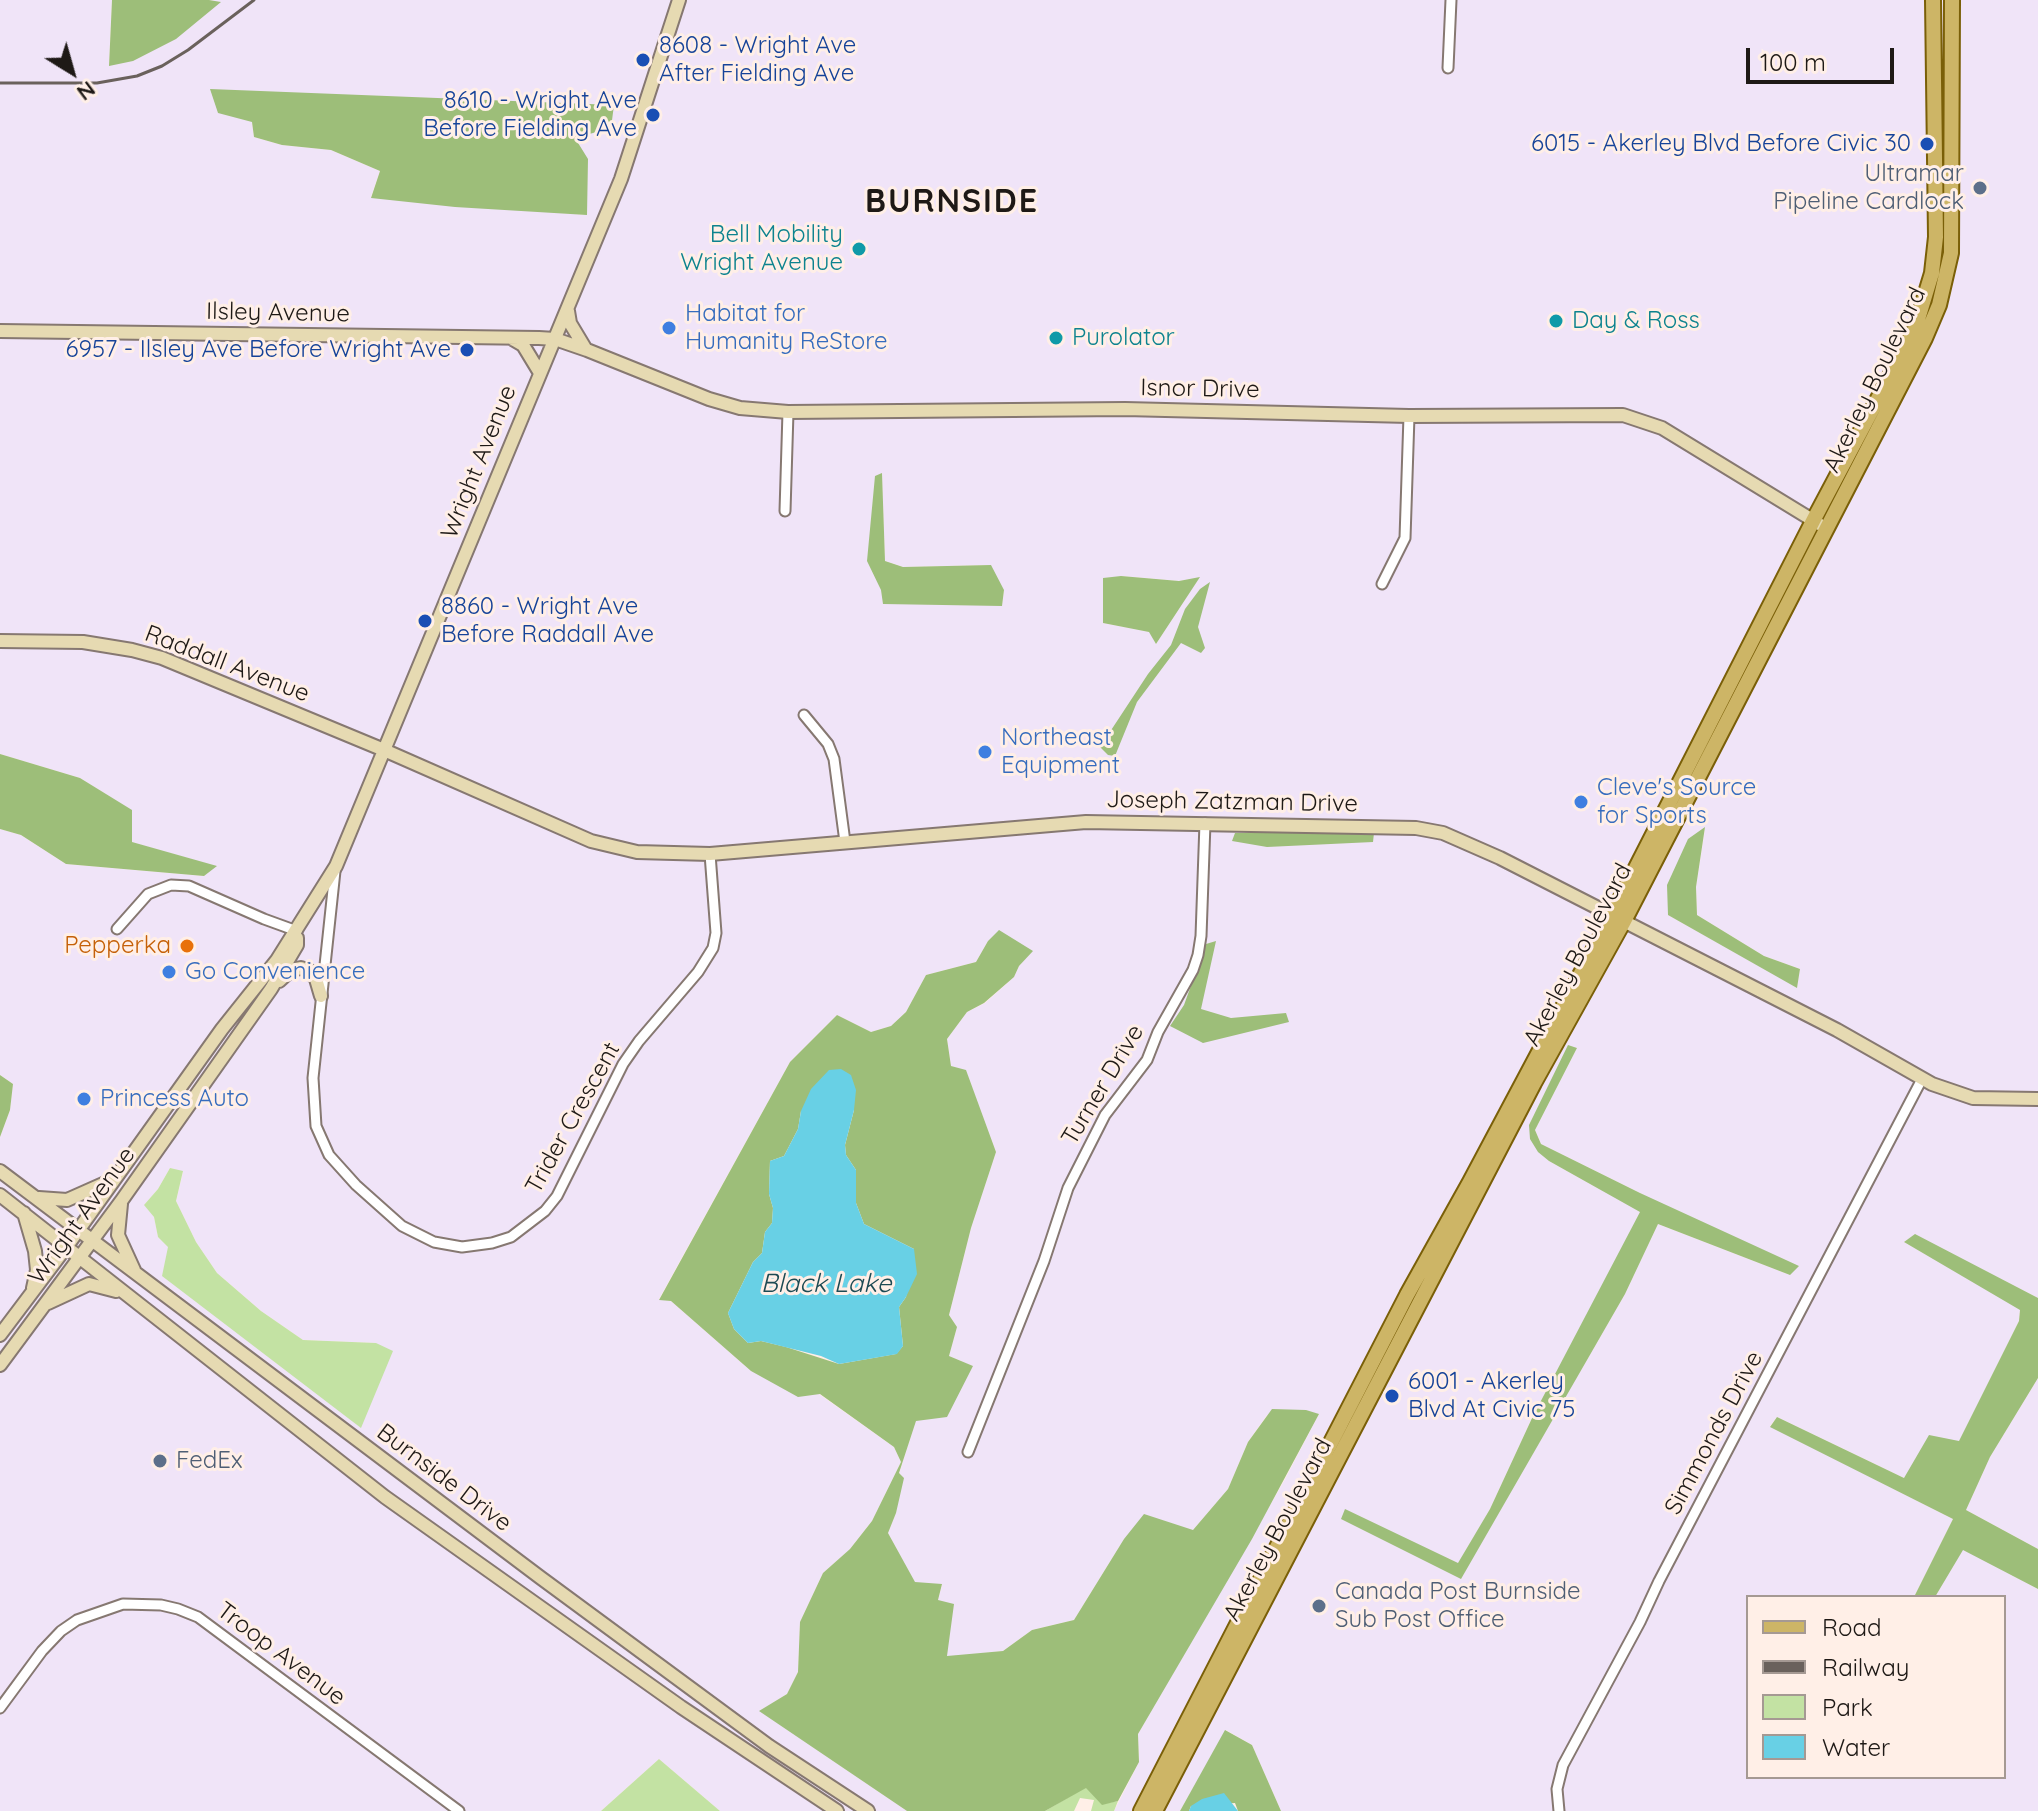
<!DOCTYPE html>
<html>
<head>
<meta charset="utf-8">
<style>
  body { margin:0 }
  #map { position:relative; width:2038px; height:1811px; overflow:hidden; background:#ffefe7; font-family:Quicksand,sans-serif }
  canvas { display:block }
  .legend { position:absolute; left:1746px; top:1595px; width:260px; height:184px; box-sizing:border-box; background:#ffefe7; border:2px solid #a59993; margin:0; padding:10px 14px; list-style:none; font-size:24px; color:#1e1916 }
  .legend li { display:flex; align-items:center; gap:16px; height:40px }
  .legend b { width:40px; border:2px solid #a59993 }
  .north { position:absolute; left:32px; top:32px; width:80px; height:80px; -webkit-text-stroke:6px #ffefe7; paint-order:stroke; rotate:143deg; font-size:22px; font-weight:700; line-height:32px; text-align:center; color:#1e1916 }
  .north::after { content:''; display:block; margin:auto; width:28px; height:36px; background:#1e1916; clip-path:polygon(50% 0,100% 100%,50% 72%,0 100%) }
  .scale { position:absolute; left:1746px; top:48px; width:148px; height:36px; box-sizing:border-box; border:4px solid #1e1916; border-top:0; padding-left:10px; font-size:24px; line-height:28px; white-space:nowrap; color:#1e1916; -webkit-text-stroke:6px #ffefe7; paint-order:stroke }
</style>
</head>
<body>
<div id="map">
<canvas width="2038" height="1811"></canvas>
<ul class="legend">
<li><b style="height:10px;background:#cdb566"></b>Road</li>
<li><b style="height:10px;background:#6a615c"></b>Railway</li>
<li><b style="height:22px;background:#c3e2a3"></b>Park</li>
<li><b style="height:22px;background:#68d0e5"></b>Water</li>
</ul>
<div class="north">N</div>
<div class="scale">100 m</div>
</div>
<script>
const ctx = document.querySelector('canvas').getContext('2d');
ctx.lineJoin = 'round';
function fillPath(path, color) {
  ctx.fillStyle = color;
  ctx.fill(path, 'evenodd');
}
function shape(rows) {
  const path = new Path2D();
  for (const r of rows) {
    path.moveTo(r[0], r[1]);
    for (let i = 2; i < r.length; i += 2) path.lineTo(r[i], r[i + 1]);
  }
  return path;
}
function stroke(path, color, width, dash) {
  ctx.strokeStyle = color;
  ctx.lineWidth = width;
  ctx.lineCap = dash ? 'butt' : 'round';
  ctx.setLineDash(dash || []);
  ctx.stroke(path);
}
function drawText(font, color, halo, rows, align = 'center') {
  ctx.font = font + ' Quicksand,sans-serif';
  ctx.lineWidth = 6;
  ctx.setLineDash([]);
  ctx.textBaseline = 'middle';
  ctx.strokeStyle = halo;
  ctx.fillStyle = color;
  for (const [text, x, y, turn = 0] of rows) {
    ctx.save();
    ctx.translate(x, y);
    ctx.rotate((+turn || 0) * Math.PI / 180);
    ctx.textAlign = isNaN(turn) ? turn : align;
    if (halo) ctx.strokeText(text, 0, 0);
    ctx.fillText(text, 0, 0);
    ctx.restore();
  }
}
const industrial = shape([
  [0,0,112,0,109,66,220,2,209,0,2038,0,2038,1298,1915,1235,1904,1242,2020,1309,2019,1321,1959,1442,1904,1478,1777,1417,1770,1426,1953,1519,1914,1597,1748,1597,1748,1777,2004,1777,2004,1597,1935,1597,1963,1549,2038,1589,2038,1811,1281,1811,1252,1745,1226,1730,1180,1811,1114,1811,1139,1762,1138,1734,1284,1481,1319,1414,1267,1415,1248,1442,1228,1489,1193,1530,1124,1539,1074,1620,1032,1630,1003,1651,946,1657,938,1600,942,1585,915,1583,888,1533,896,1513,899,1474,916,1420,972,1366,949,1356,957,1327,949,1315,971,1228,996,1152,966,1071,951,1066,947,1039,967,1012,985,1003,1014,977,1019,966,1032,951,988,941,976,962,926,975,906,1012,891,1026,871,1032,837,1015,790,1062,659,1299,671,1301,751,1371,819,1394,894,1447,901,1462,872,1521,850,1549,823,1573,800,1622,798,1672,787,1694,760,1711,907,1811,720,1811,659,1759,601,1811,0,1811,0,1137,10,1110,13,1084,0,1075,0,829,21,835,66,864,204,876,215,866,131,842,131,810,80,778,0,754],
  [252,122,586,215,371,197,380,171,331,150,282,145,254,137],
  [882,473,885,561,903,567,990,565,1004,591,1002,605,883,603],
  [1121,576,1179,581,1199,578,1156,644,1150,632,1103,623],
  [1705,829,1696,887,1697,915,1764,956,1800,969,1797,987,1668,915],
  [1569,1046,1577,1048,1535,1130,1541,1144,1640,1193,1790,1275,1658,1224,1625,1294,1461,1578,1448,1558,1458,1564,1490,1509,1533,1416,1641,1212,1549,1161,1529,1125],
  [170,1168,183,1172,176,1201,196,1242,217,1273,261,1311,303,1340,376,1343,360,1427,158,1237,154,1217,145,1204,158,1189],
  [2038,1378,2038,1549,1966,1510,1990,1457]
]);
const green = shape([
  [170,1168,183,1171,176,1201,196,1242,217,1273,261,1311,303,1340,376,1343,393,1351,361,1428,162,1276,168,1247,158,1237,154,1217,144,1205,158,1189],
  [659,1759,720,1811,601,1811],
  [1086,1787,1102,1804,1118,1801,1114,1811,1091,1811,1094,1800,1080,1798,1074,1811,1045,1811]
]);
const forest = shape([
  [112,0,209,0,221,2,176,39,133,61,109,66],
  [210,89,614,105,611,128,575,138,588,159,587,215,455,207,371,198,380,171,331,150,282,145,254,137,252,122,218,113],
  [882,473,885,561,903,567,991,565,1004,590,1002,606,883,604,881,590,867,561,875,476],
  [1121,576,1179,581,1200,577,1156,644,1149,632,1103,623,1103,578],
  [1210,582,1198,627,1205,648,1201,653,1181,643,1137,702,1115,756,1108,755,1100,747,1148,674,1171,645,1185,609,1200,589],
  [0,754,80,778,132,810,132,842,217,866,204,876,66,864,21,835,0,829],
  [1705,827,1696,887,1697,915,1764,956,1800,969,1797,988,1668,915,1667,885,1688,839],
  [1235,833,1374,833,1373,842,1267,847,1232,841],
  [999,930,1033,951,1019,966,1014,977,984,1003,967,1012,947,1039,951,1066,966,1070,996,1152,971,1228,949,1315,957,1327,949,1356,973,1366,947,1417,916,1421,899,1473,904,1478,896,1513,888,1533,915,1582,942,1584,938,1600,954,1604,947,1656,1003,1651,1032,1630,1074,1620,1124,1539,1144,1514,1193,1530,1228,1489,1248,1442,1272,1409,1306,1410,1319,1414,1252,1539,1138,1734,1139,1762,1118,1801,1102,1805,1086,1788,1045,1811,907,1811,759,1711,787,1694,798,1672,800,1622,823,1573,850,1549,872,1521,901,1462,894,1447,820,1394,798,1397,751,1371,671,1301,659,1300,790,1062,837,1015,871,1032,891,1026,906,1012,926,975,976,962,988,941],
  [854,1110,845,1145,846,1155,856,1170,856,1203,864,1224,914,1249,906,1297,899,1307,903,1346,896,1354,839,1364,786,1347,761,1341,748,1343,734,1329,728,1313,753,1262,762,1253,765,1232,772,1223,773,1208,769,1194,770,1161,784,1156,798,1129,801,1111],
  [1216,941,1201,1009,1231,1018,1286,1013,1289,1022,1203,1043,1170,1026,1184,1005,1206,944],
  [1568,1045,1577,1048,1535,1130,1541,1144,1640,1193,1799,1266,1790,1275,1658,1224,1625,1294,1461,1579,1341,1519,1345,1509,1458,1563,1490,1509,1533,1416,1640,1212,1549,1161,1538,1152,1530,1139,1529,1125],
  [0,1075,13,1084,10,1110,0,1137],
  [1915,1234,2038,1298,2038,1378,1990,1457,1966,1510,2038,1549,2038,1589,1963,1550,1935,1597,1914,1597,1953,1519,1770,1427,1777,1417,1904,1478,1929,1435,1959,1441,2019,1321,2020,1310,1904,1242],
  [1225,1730,1252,1745,1281,1811,1238,1811,1235,1803,1191,1806,1189,1811,1180,1811]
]);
const water = shape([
  [841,1069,851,1075,856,1090,854,1110,845,1145,846,1155,856,1170,856,1203,864,1224,914,1249,917,1274,906,1297,899,1307,903,1346,897,1354,839,1364,821,1356,761,1341,748,1343,734,1329,728,1313,753,1262,762,1253,765,1232,772,1223,773,1208,769,1194,770,1161,784,1156,798,1129,801,1111,811,1089,829,1070],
  [1224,1793,1238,1811,1189,1811,1191,1806,1202,1799]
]);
const street = shape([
  [1448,68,1451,0],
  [785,511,788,412],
  [1382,584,1405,538,1409,416],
  [804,715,828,744,834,759,845,842],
  [335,871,313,1078,316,1126,329,1155,356,1185,402,1226,434,1242,462,1247,492,1243,511,1237,545,1211,557,1196,623,1064,639,1041,698,972,713,948,716,933,710,854],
  [117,929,148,894,171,885,189,886,264,919,297,931],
  [968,1452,1044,1261,1068,1188,1105,1115,1147,1060,1158,1032,1193,970,1198,955,1201,936,1205,823],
  [0,1708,42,1651,61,1631,77,1620,123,1604,161,1605,178,1609,198,1617,459,1811],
  [1559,1811,1557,1789,1563,1765,1640,1622,1659,1581,1922,1079]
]);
const secondary = shape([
  [568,311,570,323,585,348],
  [0,331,539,338,555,339,587,350,709,399,740,408,788,412,1125,409,1409,416,1623,415,1662,428,1819,524],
  [511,338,523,345,540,373],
  [0,641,83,642,132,650,162,658,384,750,591,841,637,852,710,854,1086,822,1416,828,1443,833,1500,858,1837,1030,1932,1084,1973,1098,2038,1099],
  [279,981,291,970,301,968,310,971,316,979,321,996],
  [0,1171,541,1578,769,1746,868,1811],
  [0,1195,385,1497,681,1707,837,1811],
  [39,1198,67,1200,112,1180],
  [121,1204,118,1235,134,1270],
  [24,1213,35,1251,37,1270,33,1288],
  [48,1303,89,1284,116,1291],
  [0,1335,67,1246,222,1029,277,960,336,866,621,179,679,0],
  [0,1365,122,1200,271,989,297,945,297,938]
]);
const primary = shape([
  [1141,1811,1407,1295,1470,1182,1612,915,1813,521,1915,329,1932,273,1936,237,1933,0],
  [1155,1811,1534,1083,1624,921,1925,338,1939,305,1951,253,1952,0]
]);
const rail = shape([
  [0,83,97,83,137,76,162,66,188,50,254,0]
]);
const markers = [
  [643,60,8,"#1a4fb4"],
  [653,115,8,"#1a4fb4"],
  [1927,144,8,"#1a4fb4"],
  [1980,188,8,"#5c6f8a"],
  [859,249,8,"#0f9aa8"],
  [1556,321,8,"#0f9aa8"],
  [669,328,8,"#3f7fe0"],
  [1056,338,8,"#0f9aa8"],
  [467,350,8,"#1a4fb4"],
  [425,621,8,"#1a4fb4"],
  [985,752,8,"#3f7fe0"],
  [1581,802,8,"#3f7fe0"],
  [187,946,8,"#e8710a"],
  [169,972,8,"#3f7fe0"],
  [84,1099,8,"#3f7fe0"],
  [1392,1396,8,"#1a4fb4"],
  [160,1461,8,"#5c6f8a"],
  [1319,1606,8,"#5c6f8a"]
];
const transitNames = [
  ["8608 - Wright Ave",659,46],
  ["After Fielding Ave",659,74],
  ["8610 - Wright Ave",637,101,"right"],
  ["Before Fielding Ave",637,129,"right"],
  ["6015 - Akerley Blvd Before Civic 30",1911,144,"right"],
  ["6957 - Ilsley Ave Before Wright Ave",451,350,"right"],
  ["8860 - Wright Ave",441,607],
  ["Before Raddall Ave",441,635],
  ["6001 - Akerley",1408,1382],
  ["Blvd At Civic 75",1408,1410]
];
const serviceNames = [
  ["Ultramar",1964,174,"right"],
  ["Pipeline Cardlock",1964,202,"right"],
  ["FedEx",176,1461],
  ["Canada Post Burnside",1335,1592],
  ["Sub Post Office",1335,1620]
];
const cultureNames = [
  ["Bell Mobility",843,235,"right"],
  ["Wright Avenue",843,263,"right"],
  ["Day & Ross",1572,321],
  ["Purolator",1072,338]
];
const streetNames = [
  ["Ilsley Avenue",278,313,1],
  ["Akerley Boulevard",1875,380,-64],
  ["Isnor Drive",1200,389,1],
  ["Wright Avenue",479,462,-68],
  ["Raddall Avenue",227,664,21],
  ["Joseph Zatzman Drive",1232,802,1],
  ["Akerley Boulevard",1578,955,-62],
  ["Turner Drive",1103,1085,-59],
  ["Trider Crescent",573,1118,-61],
  ["Wright Avenue",82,1216,-54],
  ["Simmonds Drive",1714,1433,-62],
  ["Burnside Drive",444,1478,37],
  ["Akerley Boulevard",1278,1530,-62],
  ["Troop Avenue",281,1654,37]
];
const shopNames = [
  ["Habitat for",685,314],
  ["Humanity ReStore",685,342],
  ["Northeast",1001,738],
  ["Equipment",1001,766],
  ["Cleve's Source",1597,788],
  ["for Sports",1597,816],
  ["Go Convenience",185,972],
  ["Princess Auto",100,1099]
];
const foodNames = [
  ["Pepperka",171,946]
];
const waterNames = [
  ["Black Lake",826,1284]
];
const districtNames = [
  ["BURNSIDE",952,202]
];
fillPath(industrial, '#f0e4f8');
fillPath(green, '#c3e2a3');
fillPath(forest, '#9dbe79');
fillPath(water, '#68d0e5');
stroke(street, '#867871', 13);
stroke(secondary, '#867871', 16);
stroke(primary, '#7a5f08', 18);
stroke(street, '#fff', 9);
stroke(secondary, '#e6dab2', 12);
stroke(primary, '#cdb566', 14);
stroke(rail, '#6a615c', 3);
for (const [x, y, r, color] of markers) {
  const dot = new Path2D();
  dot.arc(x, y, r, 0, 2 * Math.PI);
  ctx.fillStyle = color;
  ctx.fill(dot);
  stroke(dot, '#ffefe7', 3);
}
drawText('24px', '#164399', '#ffefe7', transitNames, 'left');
drawText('24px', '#4e5e75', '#ffefe7', serviceNames, 'left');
drawText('24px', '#0d838f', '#ffefe7', cultureNames, 'left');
drawText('24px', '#1e1916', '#ffefe7', streetNames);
drawText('24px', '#366cbe', '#ffefe7', shopNames, 'left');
drawText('24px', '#c56008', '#ffefe7', foodNames, 'right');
drawText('italic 26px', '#1c4a53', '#ffefe7', waterNames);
ctx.letterSpacing = '2px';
drawText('bold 32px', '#1e1916', '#ffefe7', districtNames);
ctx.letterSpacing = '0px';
</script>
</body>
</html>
